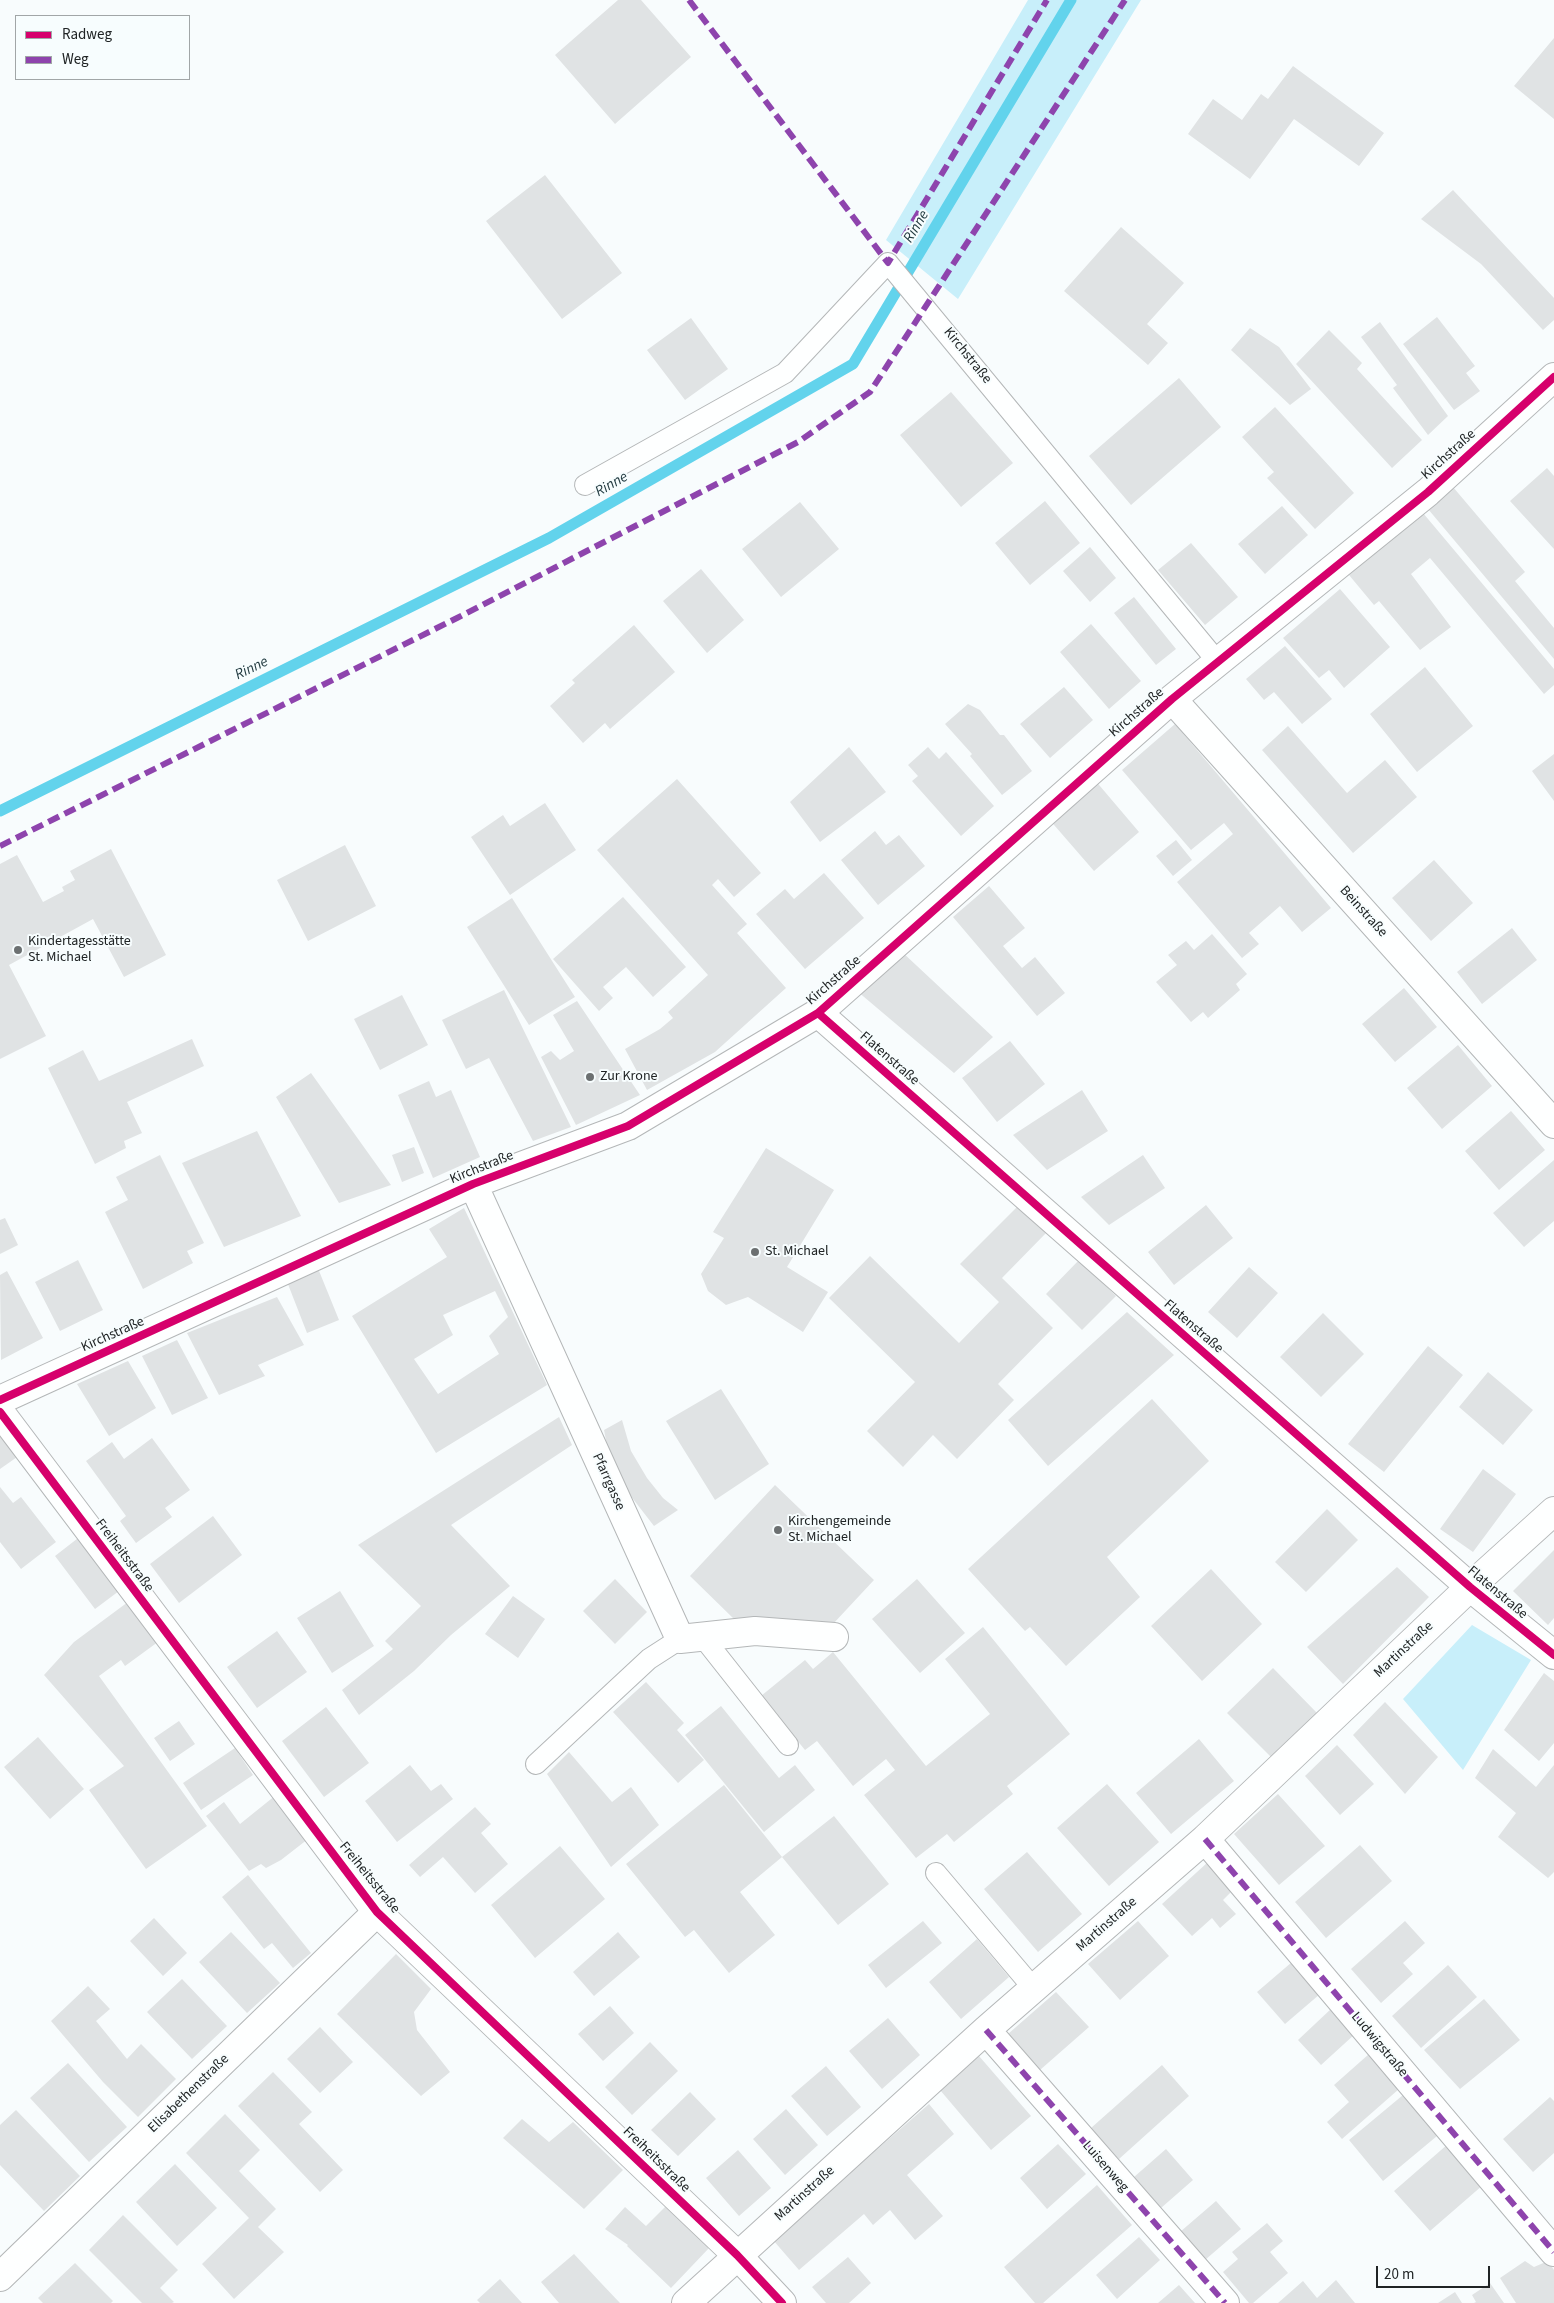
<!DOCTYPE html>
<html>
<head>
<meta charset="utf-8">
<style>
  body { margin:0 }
  #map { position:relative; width:1554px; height:2303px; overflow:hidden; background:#f8fcfd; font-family:"Source Sans 3",sans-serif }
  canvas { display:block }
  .legend { position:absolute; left:15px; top:15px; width:175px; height:65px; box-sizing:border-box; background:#f7fdfe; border:1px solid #a1a6a7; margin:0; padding:6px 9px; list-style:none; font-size:15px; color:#202425 }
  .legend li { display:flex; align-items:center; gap:10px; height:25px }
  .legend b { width:25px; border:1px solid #a1a6a7 }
  .scale { position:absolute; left:1376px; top:2266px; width:114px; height:22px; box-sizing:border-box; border:2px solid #202425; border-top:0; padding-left:6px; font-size:15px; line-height:18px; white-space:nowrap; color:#202425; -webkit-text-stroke:4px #f7fdfe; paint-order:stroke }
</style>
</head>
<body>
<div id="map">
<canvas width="1554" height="2303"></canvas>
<ul class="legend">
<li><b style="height:6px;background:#d6006c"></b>Radweg</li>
<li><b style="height:6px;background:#8e44ad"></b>Weg</li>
</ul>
<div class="scale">20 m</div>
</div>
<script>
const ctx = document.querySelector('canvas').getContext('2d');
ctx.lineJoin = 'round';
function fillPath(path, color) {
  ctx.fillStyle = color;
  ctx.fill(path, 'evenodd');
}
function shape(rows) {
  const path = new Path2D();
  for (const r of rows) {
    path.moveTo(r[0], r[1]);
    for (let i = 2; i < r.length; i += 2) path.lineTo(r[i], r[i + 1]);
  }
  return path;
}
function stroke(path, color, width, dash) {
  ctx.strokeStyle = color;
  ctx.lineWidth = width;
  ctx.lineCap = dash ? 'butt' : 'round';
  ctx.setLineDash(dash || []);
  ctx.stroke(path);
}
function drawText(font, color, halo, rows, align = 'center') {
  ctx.font = font + ' "Source Sans 3",sans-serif';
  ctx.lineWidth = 4;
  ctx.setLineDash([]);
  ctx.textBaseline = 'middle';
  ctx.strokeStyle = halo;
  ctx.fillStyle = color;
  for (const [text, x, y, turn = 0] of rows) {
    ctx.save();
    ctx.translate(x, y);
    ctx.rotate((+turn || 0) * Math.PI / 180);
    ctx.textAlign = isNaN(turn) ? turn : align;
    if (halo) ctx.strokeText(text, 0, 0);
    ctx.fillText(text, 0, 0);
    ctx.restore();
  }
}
const green = shape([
  [1028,0,1141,0,958,299,886,240],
  [1472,1625,1531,1660,1463,1770,1403,1699]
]);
const stream = shape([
  [0,811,549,538,853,364,1071,0]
]);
const building = shape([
  [618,0,641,0,691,57,615,124,555,55],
  [1554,38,1554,119,1514,86],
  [1293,66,1384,133,1359,166,1294,119,1250,179,1188,134,1213,99,1242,120,1261,94,1268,99],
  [545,175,622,273,562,319,486,221],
  [1453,190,1554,298,1554,320,1543,330,1481,264,1421,219],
  [1121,227,1184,283,1147,324,1168,343,1148,365,1064,291],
  [1437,317,1475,366,1466,373,1480,391,1454,410,1403,344],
  [691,318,728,369,685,400,647,350],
  [1380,322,1448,416,1428,435,1393,388,1397,385,1361,337],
  [1250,328,1279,347,1311,389,1290,405,1231,350],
  [1329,330,1362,363,1357,369,1422,440,1392,468,1296,364],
  [1179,378,1221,427,1131,505,1089,456],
  [951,392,1013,463,961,507,900,435],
  [1275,407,1354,493,1315,529,1267,478,1274,472,1242,437],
  [1547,468,1554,476,1554,549,1510,501],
  [1453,487,1525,572,1515,581,1554,628,1554,659,1428,509],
  [1045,501,1080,543,1030,585,995,543],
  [800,502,839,549,781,597,742,549],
  [1282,506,1308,535,1265,574,1238,544],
  [1423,513,1554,669,1554,685,1544,694,1430,558,1411,574,1451,627,1420,650,1379,601,1374,605,1349,575],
  [1191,543,1238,597,1205,625,1158,570],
  [1090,547,1116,578,1090,602,1063,571],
  [701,569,744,620,707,653,663,601],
  [1340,589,1390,647,1344,688,1329,670,1319,678,1283,638],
  [1134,597,1176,649,1156,665,1114,613],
  [1091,624,1141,681,1109,709,1060,652],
  [634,625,675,672,610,729,605,723,583,743,550,706,575,683,572,680],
  [1285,646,1332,699,1302,724,1274,692,1264,700,1246,679],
  [1425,667,1473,726,1417,772,1370,714],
  [1064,687,1093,720,1050,758,1020,724],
  [968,704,980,710,1000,735,1004,735,1032,771,1002,795,970,756,972,754,945,724],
  [1175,724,1331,908,1302,932,1280,906,1249,933,1259,944,1242,958,1177,882,1233,834,1224,823,1191,850,1122,770],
  [1288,726,1347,793,1385,760,1417,797,1353,853,1262,750],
  [849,747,886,792,820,842,790,802],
  [928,747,939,759,946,752,994,806,961,836,912,781,918,776,908,765],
  [1554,754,1554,801,1532,771],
  [677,779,761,873,734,897,718,879,712,885,747,924,737,933,786,988,715,1052,647,1090,625,1049,660,1029,673,1018,668,1012,708,975,597,850],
  [1094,779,1139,832,1094,871,1048,818],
  [545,803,576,850,510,895,471,837,503,815,510,826],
  [875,831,886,845,899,835,925,866,878,905,841,860],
  [1176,840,1192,860,1173,876,1156,856],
  [345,845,376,906,308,941,277,880],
  [111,849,166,955,124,977,93,919,9,965,46,1036,0,1059,0,864,17,855,43,902,64,891,62,887,75,880,70,871],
  [1434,860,1473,903,1431,941,1392,898],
  [824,873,864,918,805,969,756,914,785,889,794,899],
  [989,886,1025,928,1003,946,1022,968,1035,957,1065,993,1037,1016,953,917],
  [623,897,686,967,653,997,626,967,603,987,613,998,599,1011,553,959],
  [512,898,575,997,529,1025,467,927],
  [1512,928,1537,960,1482,1004,1457,972],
  [1212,934,1247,974,1236,984,1240,990,1208,1018,1203,1012,1191,1022,1156,982,1177,965,1168,955,1186,941,1194,950],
  [901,951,993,1037,954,1073,857,991],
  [1404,988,1437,1027,1395,1062,1362,1024],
  [504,990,571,1127,533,1141,489,1058,466,1069,442,1020],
  [402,995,428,1045,380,1070,354,1019],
  [577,1001,640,1095,576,1125,541,1057,551,1051,560,1060,574,1051,553,1015],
  [192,1039,204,1066,127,1102,142,1133,124,1141,126,1148,95,1164,48,1068,83,1050,99,1081],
  [1010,1041,1045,1084,997,1122,962,1078],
  [1458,1045,1492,1086,1442,1129,1407,1088],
  [311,1073,391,1185,339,1203,276,1097],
  [429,1081,436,1097,451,1090,480,1157,433,1178,398,1095],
  [1082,1090,1108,1131,1047,1170,1013,1135],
  [1511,1111,1545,1150,1499,1190,1465,1151],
  [257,1131,301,1216,224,1247,182,1163],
  [414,1147,424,1173,402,1182,392,1155],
  [766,1148,834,1190,787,1267,828,1292,803,1332,748,1297,726,1305,708,1291,701,1274,724,1238,713,1232],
  [160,1155,204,1243,187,1251,193,1263,143,1289,105,1212,128,1200,116,1177],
  [1143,1155,1165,1188,1109,1225,1081,1197],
  [1554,1160,1554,1221,1524,1247,1493,1213],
  [1019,1205,1047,1232,1002,1278,1053,1328,998,1384,1014,1400,957,1459,933,1435,903,1467,867,1431,915,1382,829,1298,870,1256,959,1343,999,1302,960,1264],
  [1206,1205,1233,1238,1174,1285,1148,1252],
  [464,1208,547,1385,436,1453,352,1316,447,1257,429,1229],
  [495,1291,508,1317,489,1336,499,1354,438,1394,414,1359,453,1335,443,1315],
  [5,1218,18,1245,0,1254,0,1220],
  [78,1260,103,1310,60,1331,35,1282],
  [1079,1260,1116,1296,1082,1330,1046,1294],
  [315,1261,339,1320,307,1333,284,1274],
  [1249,1267,1278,1293,1237,1338,1208,1312],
  [7,1271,43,1338,1,1360,0,1275],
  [277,1297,304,1345,258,1365,265,1376,219,1395,187,1333],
  [1127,1312,1174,1355,1048,1466,1008,1420],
  [1323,1313,1364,1354,1321,1397,1280,1357],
  [177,1340,208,1398,172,1415,142,1356],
  [1428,1346,1463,1375,1384,1472,1348,1444],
  [128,1361,156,1408,109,1436,77,1384],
  [1488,1372,1533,1410,1503,1445,1459,1407],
  [721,1389,769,1464,715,1500,666,1421],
  [1152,1399,1209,1461,1107,1557,1140,1597,1066,1666,1030,1627,1025,1631,968,1569],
  [559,1417,572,1445,451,1525,510,1586,451,1635,414,1671,359,1715,342,1690,393,1649,385,1641,421,1606,358,1545],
  [622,1420,631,1451,647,1478,663,1498,678,1510,654,1526,623,1486,611,1466,604,1430],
  [0,1427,20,1455,0,1469],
  [152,1438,190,1490,165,1508,172,1517,136,1543,120,1521,126,1516,86,1461,112,1442,124,1459],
  [1483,1469,1516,1494,1473,1552,1440,1529],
  [775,1485,874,1580,833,1624,735,1620,690,1576],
  [0,1487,13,1503,21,1497,56,1542,21,1569,0,1542],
  [1327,1509,1358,1540,1306,1592,1275,1562],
  [213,1516,242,1555,179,1603,150,1564],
  [82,1535,123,1588,95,1609,55,1556],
  [1554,1550,1554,1618,1548,1625,1513,1591],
  [1397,1567,1429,1597,1343,1684,1307,1647],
  [1211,1569,1262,1624,1202,1681,1151,1626],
  [615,1579,647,1612,615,1644,583,1611],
  [917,1579,965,1633,920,1673,872,1619],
  [340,1591,374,1646,332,1673,297,1618],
  [513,1596,545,1619,518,1658,485,1634],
  [132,1599,162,1639,125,1666,121,1660,99,1676,207,1826,146,1869,89,1790,124,1766,44,1675,74,1642],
  [983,1627,1070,1734,1007,1786,1013,1794,954,1842,947,1834,916,1858,864,1795,895,1770,886,1759,853,1786,817,1741,805,1750,761,1696,805,1660,813,1669,833,1652,926,1766,990,1714,945,1659],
  [277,1631,307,1672,257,1708,227,1667],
  [1273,1668,1317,1713,1271,1757,1227,1713],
  [1544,1673,1554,1681,1554,1743,1539,1761,1504,1730],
  [646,1682,684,1723,677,1730,704,1760,678,1783,613,1712],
  [1385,1702,1438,1757,1405,1794,1353,1735],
  [721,1706,779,1778,795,1765,815,1790,764,1832,685,1735],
  [326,1707,369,1763,324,1797,282,1741],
  [179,1721,195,1744,170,1761,154,1738],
  [38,1737,84,1789,50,1819,4,1767],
  [1199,1739,1234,1781,1171,1834,1136,1793],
  [1337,1745,1374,1784,1340,1815,1305,1776],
  [235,1748,253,1775,201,1810,183,1783],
  [1493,1749,1536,1787,1554,1765,1554,1872,1548,1878,1498,1837,1516,1813,1475,1778],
  [569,1752,612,1802,631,1787,659,1825,611,1867,547,1774],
  [410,1765,431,1791,441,1784,453,1799,397,1842,365,1801],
  [1107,1784,1159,1842,1109,1886,1057,1828],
  [724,1785,782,1857,740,1892,775,1935,729,1973,694,1930,685,1937,626,1864],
  [1278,1794,1325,1846,1279,1885,1234,1834],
  [276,1795,308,1839,281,1860,266,1868,261,1864,249,1871,206,1816,224,1802,240,1824],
  [475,1807,491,1824,481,1833,508,1864,475,1893,443,1857,420,1877,409,1865],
  [834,1816,889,1884,838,1925,782,1857],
  [1360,1845,1392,1881,1326,1938,1295,1902],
  [560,1846,605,1899,535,1958,491,1905],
  [1027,1852,1082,1914,1038,1952,984,1889],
  [1208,1862,1233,1890,1223,1900,1236,1914,1220,1928,1212,1918,1192,1936,1162,1904],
  [248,1875,311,1953,293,1968,272,1943,264,1949,222,1897],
  [154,1918,187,1953,163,1976,130,1941],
  [923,1921,942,1943,886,1988,868,1965],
  [1138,1921,1169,1956,1120,2000,1088,1964],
  [1405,1921,1425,1943,1403,1963,1413,1974,1381,2003,1351,1969],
  [231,1932,280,1983,247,2013,199,1962],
  [618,1932,640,1957,594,1996,573,1972],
  [977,1939,1009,1977,961,2019,929,1982],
  [396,1954,431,1989,414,2012,417,2030,450,2072,421,2096,337,2014],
  [1292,1962,1320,1994,1285,2024,1257,1992],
  [1448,1965,1477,1997,1421,2048,1392,2016],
  [182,1979,227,2026,192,2059,147,2012],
  [88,1986,110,2009,96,2021,127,2059,141,2044,176,2079,138,2117,103,2082,51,2021],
  [1056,1992,1089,2027,1040,2070,1008,2034],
  [1484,1999,1520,2040,1460,2089,1424,2050],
  [610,2006,634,2033,603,2061,578,2034],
  [1332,2008,1355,2034,1321,2065,1298,2040],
  [888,2018,920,2055,882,2089,849,2051],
  [320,2027,353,2062,320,2093,287,2059],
  [650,2042,678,2071,632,2115,605,2087],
  [1369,2054,1399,2089,1342,2139,1327,2122,1349,2102,1334,2085],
  [979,2056,1031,2116,991,2150,940,2090],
  [68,2063,127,2127,89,2162,30,2098],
  [1162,2065,1189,2096,1119,2159,1091,2128],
  [826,2066,861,2107,827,2136,791,2096],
  [273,2072,312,2112,299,2124,343,2170,320,2192,238,2106],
  [1409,2090,1443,2131,1383,2181,1349,2140],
  [690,2092,716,2119,678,2156,651,2130],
  [1550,2097,1554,2101,1554,2153,1533,2172,1503,2139],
  [929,2104,954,2134,907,2175,943,2216,915,2240,890,2210,873,2225,864,2214,799,2270,773,2240],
  [786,2109,818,2145,785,2175,753,2139],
  [16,2110,80,2176,44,2211,0,2165,0,2125],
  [225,2114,260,2150,239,2171,276,2209,258,2227,284,2252,234,2299,202,2264,249,2218,186,2153],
  [522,2119,549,2142,573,2122,623,2170,584,2209,503,2138],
  [1058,2144,1086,2174,1047,2209,1020,2178],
  [1448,2144,1483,2185,1430,2231,1394,2191],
  [1166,2149,1193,2180,1161,2208,1134,2177],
  [738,2150,771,2188,739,2216,706,2178],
  [175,2164,217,2208,177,2246,136,2202],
  [1097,2185,1132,2225,1043,2303,1035,2303,1004,2267],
  [1216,2201,1241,2229,1205,2260,1180,2232],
  [666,2206,710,2247,671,2288,627,2246,628,2245,605,2229,625,2207,646,2226],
  [123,2215,178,2270,160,2288,174,2302,172,2303,142,2303,89,2250],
  [1267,2223,1283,2241,1270,2252,1288,2273,1253,2303,1249,2303,1223,2272,1238,2259,1232,2252],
  [1139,2237,1160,2260,1117,2299,1096,2275],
  [574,2254,601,2283,620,2303,559,2303,541,2282],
  [848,2257,871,2283,849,2303,826,2303,812,2287],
  [1525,2261,1534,2267,1548,2261,1554,2270,1554,2303,1516,2303,1500,2278],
  [75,2263,113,2301,111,2303,43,2303,38,2298],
  [500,2279,522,2303,480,2303,477,2300],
  [1336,2280,1355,2303,1278,2303,1303,2281,1317,2298],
  [1490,2283,1504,2303,1474,2303,1476,2302,1472,2295],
  [1179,2285,1195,2303,1158,2303],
  [1455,2292,1462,2303,1438,2303]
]);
const service = shape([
  [585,485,785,373,888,263,1217,661],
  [702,1636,788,1745],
  [536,1764,649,1659,680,1639],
  [936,1873,1034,1989]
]);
const minor = shape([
  [1172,699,1554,1124],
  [818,1013,1470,1587,1554,1655],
  [473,1184,680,1639,755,1631,834,1637],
  [0,1400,473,1184,628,1126,818,1013,1172,699,1428,492,1554,377],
  [0,1412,377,1912,737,2255,782,2303],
  [1205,1839,1554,2252],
  [986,2030,1225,2303],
  [0,2277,377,1912],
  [686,2303,986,2030,1205,1839,1470,1587,1554,1511]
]);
const quiet = shape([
  [689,0,888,263,1047,0],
  [0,846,457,618,798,442,870,392,1125,0],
  [1205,1839,1554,2252],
  [986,2030,1225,2303]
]);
const cycleway = shape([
  [818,1013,1470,1587,1554,1655],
  [0,1400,473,1184,628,1126,818,1013,1172,699,1428,492,1554,377],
  [0,1412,377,1912,737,2255,782,2303]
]);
const markers = [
  [18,950,5,"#6c7071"],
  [590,1077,5,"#6c7071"],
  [755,1252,5,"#6c7071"],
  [778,1530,5,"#6c7071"]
];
const streetNames = [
  ["Kirchstraße",967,356,51],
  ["Kirchstraße",1449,455,-42],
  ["Kirchstraße",1137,713,-41],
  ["Beinstraße",1363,912,48],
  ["Kirchstraße",834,981,-41],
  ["Flatenstraße",889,1059,41],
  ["Kirchstraße",482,1168,-22],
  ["Flatenstraße",1193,1327,41],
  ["Kirchstraße",113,1335,-24],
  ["Pfarrgasse",608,1482,66],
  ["Freiheitsstraße",124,1556,53],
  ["Flatenstraße",1497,1593,40],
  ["Martinstraße",1404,1650,-43],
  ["Freiheitsstraße",369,1878,51],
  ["Martinstraße",1107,1925,-41],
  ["Ludwigstraße",1379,2045,50],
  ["Elisabethenstraße",189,2094,-44],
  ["Freiheitsstraße",656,2160,44],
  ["Luisenweg",1105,2167,49],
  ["Martinstraße",805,2194,-42]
];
const poiNames = [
  ["Kindertagesstätte",28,942],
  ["St. Michael",28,958],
  ["Zur Krone",600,1077],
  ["St. Michael",765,1252],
  ["Kirchengemeinde",788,1522],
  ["St. Michael",788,1538]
];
const waterNames = [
  ["Rinne",917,227,-59],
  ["Rinne",612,485,-30],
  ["Rinne",252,669,-26]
];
fillPath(green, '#c8effa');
stroke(stream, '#62d3ec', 11);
fillPath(building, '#e0e3e4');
stroke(service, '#b4b7b8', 22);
stroke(minor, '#b4b7b8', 30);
stroke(service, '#feffff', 20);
stroke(minor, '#feffff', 28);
stroke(quiet, '#8e44ad', 6, [12, 6]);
stroke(cycleway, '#d6006c', 8);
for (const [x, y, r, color] of markers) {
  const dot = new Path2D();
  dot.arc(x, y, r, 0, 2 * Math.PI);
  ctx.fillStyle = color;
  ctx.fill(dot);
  stroke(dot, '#f7fdfe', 2);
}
drawText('14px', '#202425', '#f7fdfe', streetNames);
drawText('14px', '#202425', '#f7fdfe', poiNames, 'left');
drawText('italic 15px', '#233b41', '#f7fdfe', waterNames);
</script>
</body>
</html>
